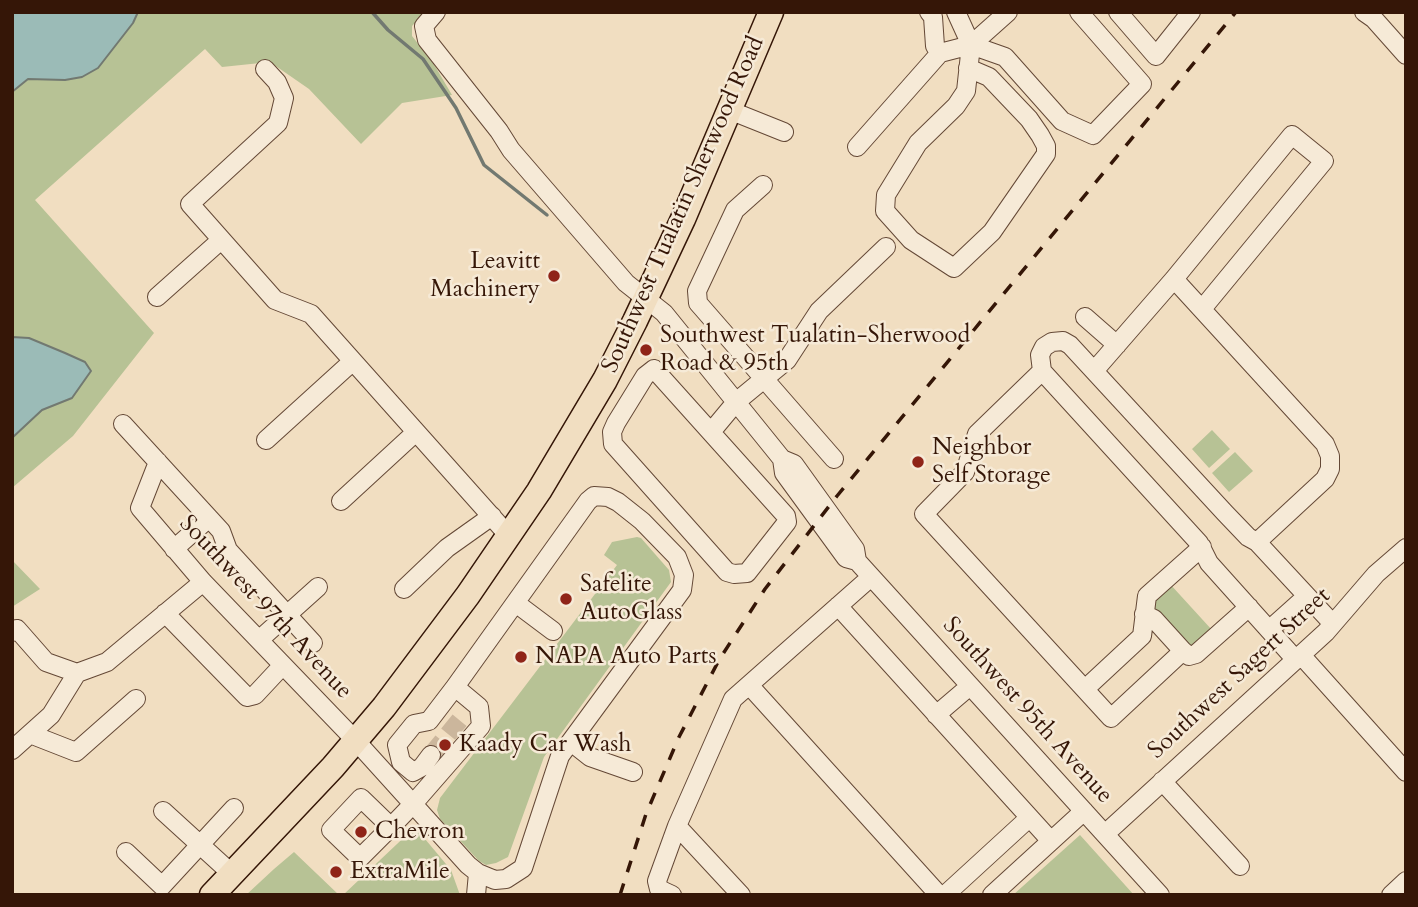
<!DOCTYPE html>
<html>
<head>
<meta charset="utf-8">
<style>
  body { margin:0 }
  #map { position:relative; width:1418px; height:907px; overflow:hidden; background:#f1dec1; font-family:Cardo,serif }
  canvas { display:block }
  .frame { position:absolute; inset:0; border:14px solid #351607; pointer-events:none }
</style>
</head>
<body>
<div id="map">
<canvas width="1418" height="907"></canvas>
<div class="frame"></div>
</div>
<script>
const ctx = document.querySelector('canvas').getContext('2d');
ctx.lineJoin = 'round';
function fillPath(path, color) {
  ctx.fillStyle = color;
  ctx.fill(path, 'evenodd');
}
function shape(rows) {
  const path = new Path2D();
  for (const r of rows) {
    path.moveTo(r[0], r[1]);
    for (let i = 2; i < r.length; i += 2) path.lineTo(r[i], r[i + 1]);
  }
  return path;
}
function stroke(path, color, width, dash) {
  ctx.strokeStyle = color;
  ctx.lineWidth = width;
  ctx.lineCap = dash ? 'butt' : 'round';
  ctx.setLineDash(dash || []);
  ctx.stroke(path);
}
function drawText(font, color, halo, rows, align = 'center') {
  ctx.font = font + ' Cardo,serif';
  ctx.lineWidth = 5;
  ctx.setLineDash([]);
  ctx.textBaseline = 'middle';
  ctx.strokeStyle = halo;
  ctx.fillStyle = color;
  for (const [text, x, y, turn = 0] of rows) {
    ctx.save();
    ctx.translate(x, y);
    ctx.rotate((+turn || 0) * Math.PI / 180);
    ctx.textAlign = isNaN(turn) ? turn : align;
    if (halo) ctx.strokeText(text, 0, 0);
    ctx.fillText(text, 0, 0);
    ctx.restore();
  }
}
const green = shape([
  [12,12,425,12,412,26,412,36,432,61,452,95,402,103,361,144,309,89,270,62,222,67,205,49,35,200,154,333,73,436,12,488],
  [1212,430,1230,449,1209,468,1192,449],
  [1235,452,1253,471,1229,492,1212,473],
  [637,537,641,538,669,570,671,582,544,757,508,857,496,863,486,865,479,861,440,819,437,810,440,798,617,565,604,555,612,542],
  [12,560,40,589,12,607],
  [1170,584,1212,630,1190,650,1150,605],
  [415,827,451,870,460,895,343,895],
  [1080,835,1134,895,1013,895],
  [294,852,339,895,246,895,274,869]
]);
const water = shape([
  [12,12,138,12,133,23,98,68,82,77,65,80,28,79,12,92,12,12],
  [12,337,29,338,65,353,85,362,91,371,72,398,42,410,12,438,12,337]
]);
const stream = shape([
  [372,12,388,30,423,59,456,108,484,165,547,215]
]);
const minorTunnel = shape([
  [431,755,463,716]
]);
const minor = shape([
  [436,12,424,26,427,40,499,131,511,150,626,283,664,313,782,459,784,473,846,558,857,561,1160,895],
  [929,12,933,17,935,46,940,53,971,45,1005,57,1062,121,1093,135,1142,84,1079,12],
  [956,12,971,45,966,91,956,106,918,143,886,195,885,211,911,240,954,268,992,232,1046,154,1046,146,1040,135,1029,119,989,77,968,68],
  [1118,12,1156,56,1191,12],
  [1364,12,1374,19,1406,55],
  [971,45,1008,12],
  [265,69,277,82,284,98,278,123,190,204,275,300,311,314,509,536],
  [729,110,784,132],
  [857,147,940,53],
  [763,185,735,210,697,291,698,303,834,459],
  [1174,279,1325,444,1330,456,1330,469,1325,479,1257,542],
  [157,297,221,240],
  [1085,317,1117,345],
  [654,369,786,516,787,522,747,573,734,574,727,572,613,444,612,432,616,423,645,376,654,369],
  [1042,371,977,434,965,472,924,514,1111,718,1183,651,1189,656,1196,654,1249,607],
  [1094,371,1174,279,1292,135,1324,161,1202,309],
  [123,424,221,531,228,550,313,643],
  [711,432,736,402,787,360,819,311,886,247],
  [266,440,353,361],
  [782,459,794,464,855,549,857,561],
  [158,462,140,508,203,582,356,741,413,804,468,865,478,873,495,880,506,879,523,868,560,756,682,590,684,575,677,557,642,521,618,502,608,497,594,496,588,501,455,687,479,707,481,726,413,804,391,827,360,858,331,830,361,798,391,827],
  [341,501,416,432],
  [174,549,209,518],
  [404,589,447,548,492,516],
  [517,604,553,631],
  [838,606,1051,841],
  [165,613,247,697,255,695,283,665],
  [1144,614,1154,619,1183,651],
  [1269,630,1307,596],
  [12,632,17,629,46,662,77,673],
  [259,640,318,587],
  [1301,655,1406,772],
  [1296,660,1209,563,1199,543,1042,371,1040,355,1044,347,1052,342,1063,341,1070,345,1225,513,1248,537,1257,542,1333,624],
  [77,673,107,662,203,582],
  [749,685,939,895],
  [1085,689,1142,636,1147,596,1202,547],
  [936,715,970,686],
  [30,734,76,752,136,699],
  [571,742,590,757,633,772],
  [12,750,51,715,77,673],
  [431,755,422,767,413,772,401,762,397,745,414,724,429,721,455,687],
  [1162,781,1240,866],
  [163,811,231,873],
  [1105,834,1326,632,1376,574,1406,548],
  [126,852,162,886,234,808],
  [476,895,478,873],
  [672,895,659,889,657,881,677,826],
  [741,895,677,826,733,699,871,577],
  [945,895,1029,818],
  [992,895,1084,811],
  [1391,895,1406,881]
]);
const highway = shape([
  [212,895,333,767,384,707,468,595,539,491,605,380,635,321,683,219,771,12]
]);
const rail = shape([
  [620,895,646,814,679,737,719,660,765,589,837,496,1236,12]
]);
const markers = [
  [554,276,7,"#8f2418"],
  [646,350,7,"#8f2418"],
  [918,462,7,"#8f2418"],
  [566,599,7,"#8f2418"],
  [521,657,7,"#8f2418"],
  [445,745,7,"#8f2418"],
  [361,832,7,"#8f2418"],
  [336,872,7,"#8f2418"]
];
const streetNames = [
  ["Southwest Tualatin Sherwood Road",684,205,-66],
  ["Southwest 97th Avenue",265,608,47],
  ["Southwest Sagert Street",1240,674,-43],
  ["Southwest 95th Avenue",1027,711,48]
];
const poiNames = [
  ["Leavitt",540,262,"right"],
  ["Machinery",540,290,"right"],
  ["Southwest Tualatin-Sherwood",660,336],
  ["Road & 95th",660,364],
  ["Neighbor",932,448],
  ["Self Storage",932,476],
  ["Safelite",580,585],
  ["AutoGlass",580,613],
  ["NAPA Auto Parts",535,657],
  ["Kaady Car Wash",459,745],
  ["Chevron",375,832],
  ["ExtraMile",350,872]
];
fillPath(green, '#b7c295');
fillPath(water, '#9bbbb7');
stroke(water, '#727971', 2);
stroke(stream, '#727971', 3.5);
stroke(minorTunnel, '#cbb69c', 18, [18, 9]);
stroke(minor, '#644836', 20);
stroke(highway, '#351607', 27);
stroke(minor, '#f6ead7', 18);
stroke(highway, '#f1dec1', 24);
stroke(rail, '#351607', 3.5, [12, 12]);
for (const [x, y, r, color] of markers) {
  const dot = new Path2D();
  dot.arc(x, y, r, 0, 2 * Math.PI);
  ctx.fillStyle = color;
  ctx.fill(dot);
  stroke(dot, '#f6ead7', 2.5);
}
drawText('24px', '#351607', '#f6ead7', streetNames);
drawText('24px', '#351607', '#f6ead7', poiNames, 'left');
</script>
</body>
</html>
